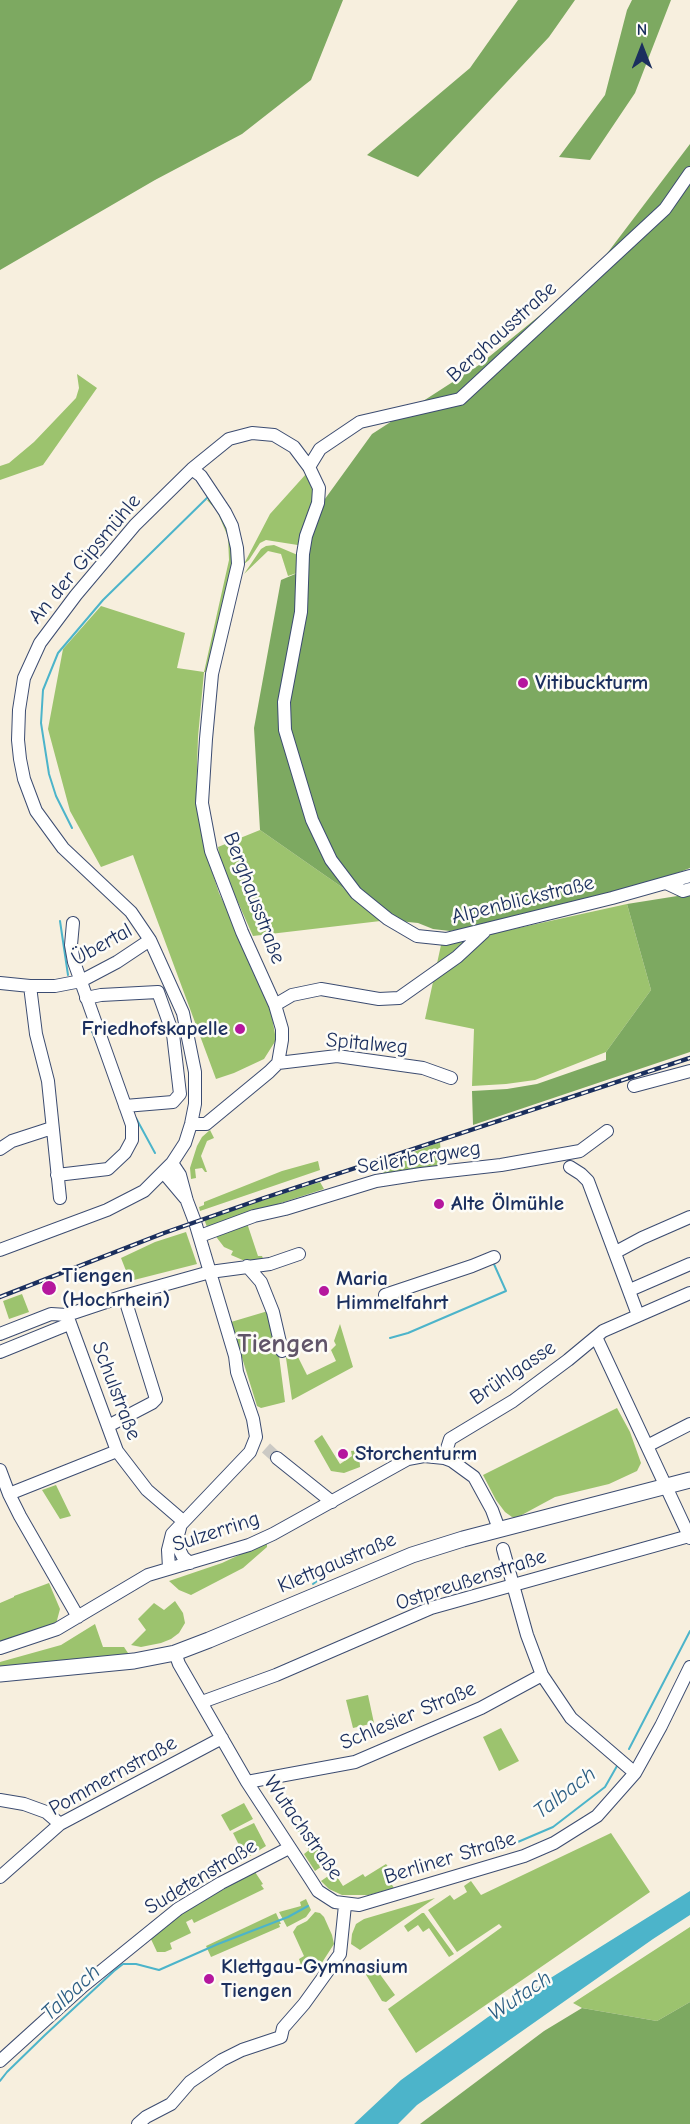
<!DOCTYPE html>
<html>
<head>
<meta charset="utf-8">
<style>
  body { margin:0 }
  #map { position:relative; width:690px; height:2124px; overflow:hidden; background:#f7efde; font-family:"Comic Neue",sans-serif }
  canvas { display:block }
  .north { position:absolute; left:612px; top:18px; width:60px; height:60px; -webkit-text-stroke:4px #fdfcf7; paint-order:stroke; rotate:0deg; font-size:16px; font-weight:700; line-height:24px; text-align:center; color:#1b2f5e }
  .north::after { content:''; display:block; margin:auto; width:21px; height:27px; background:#1b2f5e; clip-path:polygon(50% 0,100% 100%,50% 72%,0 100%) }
</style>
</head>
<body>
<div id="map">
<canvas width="690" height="2124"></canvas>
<div class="north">N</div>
</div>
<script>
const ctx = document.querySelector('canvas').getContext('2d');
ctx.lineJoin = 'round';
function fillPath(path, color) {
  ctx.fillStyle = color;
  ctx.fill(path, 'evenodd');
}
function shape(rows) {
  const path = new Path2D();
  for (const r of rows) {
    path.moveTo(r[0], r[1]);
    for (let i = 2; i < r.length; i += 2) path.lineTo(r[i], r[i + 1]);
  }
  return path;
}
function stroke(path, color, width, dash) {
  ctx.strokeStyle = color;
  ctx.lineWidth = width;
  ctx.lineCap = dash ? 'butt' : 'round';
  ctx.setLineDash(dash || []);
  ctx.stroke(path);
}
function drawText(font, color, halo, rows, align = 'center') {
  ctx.font = font + ' "Comic Neue",sans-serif';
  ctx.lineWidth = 5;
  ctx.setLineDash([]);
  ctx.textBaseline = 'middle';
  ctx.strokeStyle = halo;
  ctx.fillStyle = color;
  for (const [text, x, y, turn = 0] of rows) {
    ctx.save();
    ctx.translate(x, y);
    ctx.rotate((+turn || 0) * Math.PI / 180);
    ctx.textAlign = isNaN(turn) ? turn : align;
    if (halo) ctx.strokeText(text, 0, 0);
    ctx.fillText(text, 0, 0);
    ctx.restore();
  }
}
const green = shape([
  [77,374,97,388,43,465,0,480,0,466,9,463,34,442,76,398,79,388],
  [306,474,314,494,304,546,266,540,260,543,249,560,244,564,270,514],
  [212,497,223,515,235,553,210,673,204,672,198,737,196,801,205,850,219,893,243,943,271,1011,276,1040,264,1059,234,1073,216,1079,133,855,101,867,70,811,48,729,63,649,101,606,185,633,177,668,204,672,229,560,228,537,217,511,207,500],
  [274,545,300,556,300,572,288,576,281,554,268,551,244,574,261,549,266,546],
  [260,830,389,920,253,936,220,862,218,847],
  [627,904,651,990,606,1052,535,1080,506,1084,472,1086,474,1029,425,1019,441,945],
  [210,1130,214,1138,207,1141,201,1156,207,1172,205,1172,202,1168,195,1169,196,1178,191,1179,190,1168,197,1146,202,1137],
  [440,1142,442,1166,383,1175,382,1164],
  [318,1161,320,1170,200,1211,199,1207,204,1205,204,1202,282,1171],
  [320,1182,324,1189,207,1227,204,1219],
  [247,1223,258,1256,262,1256,264,1261,245,1261,231,1255,233,1251,224,1247,214,1234],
  [186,1232,197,1264,130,1281,121,1258,155,1242],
  [22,1294,29,1312,9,1319,3,1301],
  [268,1311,278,1348,285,1402,261,1408,257,1406,231,1322],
  [340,1324,353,1367,292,1400,285,1351,291,1343,307,1375,336,1361,331,1350,336,1345,334,1341],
  [617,1408,630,1432,641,1463,637,1471,609,1484,555,1497,518,1517,512,1517,505,1512,496,1500,483,1475],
  [322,1435,340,1464,352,1456,351,1451,359,1450,360,1467,344,1473,331,1471,314,1441],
  [56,1485,71,1516,60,1519,42,1490],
  [267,1542,267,1547,243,1568,191,1595,179,1590,169,1581,222,1563],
  [49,1583,60,1609,56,1624,0,1644,0,1603,14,1597,14,1596],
  [175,1601,183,1613,185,1623,179,1633,171,1639,161,1643,141,1647,131,1645,146,1630,138,1619,154,1603,164,1610],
  [95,1624,103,1647,124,1647,130,1656,0,1671,0,1662,61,1645],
  [368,1695,374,1723,353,1728,346,1700],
  [501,1728,519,1761,499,1771,483,1737],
  [244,1803,253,1819,230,1831,221,1815],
  [254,1823,266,1846,250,1856,243,1853,233,1833],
  [302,1824,328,1862,315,1871,304,1854,309,1850,296,1829],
  [611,1833,650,1892,416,2053,388,2009,502,1927,499,1924,457,1952,428,1910,450,1895,454,1900,467,1892,464,1886,471,1881,481,1895],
  [386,1864,389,1868,383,1871,394,1888,369,1895,342,1895,329,1889,321,1881,334,1872,343,1886,363,1874,365,1877],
  [255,1872,263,1884,261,1885,264,1889,194,1923,192,1919,186,1922,191,1933,170,1943,172,1949,165,1952,157,1952,150,1937,160,1928,191,1907],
  [435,1898,360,1950,351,1944,352,1934,356,1924,364,1919],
  [306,1899,311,1910,306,1917,287,1927,279,1912,301,1906,300,1902],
  [315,1912,320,1913,324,1917,332,1935,334,1944,314,1975,310,1973,306,1966,301,1965,299,1959,304,1956,293,1932,297,1926,307,1921],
  [276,1913,281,1924,279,1924,280,1927,211,1957,206,1946],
  [422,1913,424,1913,454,1954,449,1957,429,1928,423,1932,418,1925,408,1932,404,1926],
  [690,1927,690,2002,657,2021,582,2008,573,2003],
  [374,1966,395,1995,386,2002,382,2001,365,1973]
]);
const forest = shape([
  [0,0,343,0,311,80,242,134,155,180,0,270],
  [518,0,575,0,549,37,418,177,367,155,470,68],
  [632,0,671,0,635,93,590,160,559,157,605,95,627,10],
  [690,144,690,868,657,881,476,928,450,931,433,929,418,923,389,920,260,830,254,728,281,580,300,572,322,503,372,434,479,365,593,272],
  [690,894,690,1052,473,1125,472,1091,507,1089,537,1084,606,1060,606,1052,651,990,627,904],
  [690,2002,690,2124,420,2124,544,2031,582,2008,657,2021]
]);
const water = shape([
  [690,1891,690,1915,653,1939,417,2105,398,2124,354,2124,401,2080,488,2017]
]);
const stream = shape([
  [72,828,56,796,49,774,41,723,43,690,58,653,103,600,210,495],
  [60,921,68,975],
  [91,1029,97,1043],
  [136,1118,155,1153],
  [390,1338,408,1333,506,1291,493,1262],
  [313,1584,367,1545],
  [629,1749,690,1631],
  [492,1853,553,1827,605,1787,617,1766],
  [0,2081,7,2072,45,2035,114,1971,123,1964,136,1964,159,1970,218,1944,288,1917,308,1906]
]);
const minorTunnel = shape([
  [266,1448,277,1458]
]);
const minor = shape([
  [309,467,320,449,360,422,460,399,665,209,690,173],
  [666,883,683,891,690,889],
  [0,983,30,986,55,986,81,981,117,962,150,940],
  [30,986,36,1034,48,1081,60,1198],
  [86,998,101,995,158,992,173,1034,180,1094,173,1102,125,1106],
  [275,1005,292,995,321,989,379,999,399,998,457,957,484,932],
  [278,1063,337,1056,423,1068,451,1078],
  [634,1086,690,1071],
  [191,1124,206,1124,269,1072,278,1063,282,1040,282,1029,275,1005,242,932,211,851,202,803,206,739,212,674,238,564,237,548,232,526,225,512,201,476,192,469],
  [0,1149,12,1141,52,1128],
  [570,1167,581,1174,588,1181,638,1315],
  [164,1173,185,1198],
  [57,1175,108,1169,125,1153,132,1140,132,1125,74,962,71,945,73,923],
  [200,1236,254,1216,285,1209,376,1181,421,1174,501,1165,580,1151,607,1131],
  [0,1250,107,1210,144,1191,172,1163,185,1143,191,1124,195,1104,195,1072,183,1013,150,940,131,912,63,848,36,811,24,779,20,759,18,740,19,710,24,678,40,643,76,595,135,525,192,469,229,439,252,433,274,435,294,447,309,467,319,488,318,503,306,536,303,554,301,612,284,702,285,730,312,820,331,860,356,893,388,919,417,936,446,939,612,898,690,876],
  [616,1252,642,1238,690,1217],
  [247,1266,261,1282,273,1312,282,1351],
  [630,1290,690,1264],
  [385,1295,472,1266,494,1257],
  [67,1315,117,1451,147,1490,183,1521],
  [0,1334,51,1314,67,1315,124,1296,210,1272,270,1264,299,1254],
  [596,1337,690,1538],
  [0,1352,69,1324],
  [108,1426,152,1403,156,1399,124,1296],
  [647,1446,690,1424],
  [277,1458,332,1502],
  [444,1458,450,1439,513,1401,568,1360,603,1331,690,1293],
  [0,1470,9,1494,20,1516,78,1617],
  [9,1494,117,1451],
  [180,1528,177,1539,180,1551,183,1557,190,1563],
  [503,1549,527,1635,542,1675,571,1718,635,1773],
  [169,1568,168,1550,172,1534,250,1452,256,1437,253,1419,237,1372,235,1356,195,1222,187,1201,180,1175,172,1163],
  [0,1648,57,1629,148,1575,249,1545,273,1534,408,1459,424,1456,444,1458,452,1461,474,1477,492,1510,499,1529],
  [175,1653,179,1664,247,1782,311,1880,318,1891,335,1902,359,1905,524,1856,554,1843,597,1816,635,1773,661,1726,690,1667],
  [202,1702,276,1675,431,1608,689,1536],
  [247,1782,355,1762,481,1708,542,1675],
  [0,1800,24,1804,46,1812,60,1824],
  [0,1877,60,1824,222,1738],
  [0,2061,83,1986,178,1909,221,1883,289,1848],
  [138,2124,146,2117,171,2104,190,2082,222,2060,242,2050,281,2037,283,2028,304,2004,340,1954,345,1905]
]);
const major = shape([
  [0,1674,134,1661,175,1653,209,1640,412,1555,463,1539,690,1480]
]);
const rail = shape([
  [0,1297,164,1233,264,1198,690,1058]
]);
const markers = [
  [523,683,6,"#b5179e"],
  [240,1029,6,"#b5179e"],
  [439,1204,6,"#b5179e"],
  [49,1288,8,"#b5179e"],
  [324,1291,6,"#b5179e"],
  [343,1454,6,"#b5179e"],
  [209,1979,6,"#b5179e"]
];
const streetNames = [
  ["Berghausstraße",502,332,-42],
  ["An der Gipsmühle",85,559,-50],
  ["Berghausstraße",254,898,69],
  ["Alpenblickstraße",523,900,-14],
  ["Übertal",102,945,-29],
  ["Spitalweg",367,1044,5],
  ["Seilerbergweg",419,1158,-9],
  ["Brühlgasse",513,1373,-34],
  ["Schulstraße",116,1391,69],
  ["Sulzerring",216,1532,-18],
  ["Klettgaustraße",337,1563,-23],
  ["Ostpreußenstraße",471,1580,-18],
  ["Schlesier Straße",408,1716,-23],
  ["Pommernstraße",113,1776,-29],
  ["Wutachstraße",303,1828,55],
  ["Berliner Straße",450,1858,-17],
  ["Sudetenstraße",201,1877,-31]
];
const poiNames = [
  ["Vitibuckturm",535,683],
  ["Friedhofskapelle",228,1029,"right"],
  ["Alte Ölmühle",451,1204],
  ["Tiengen",62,1276],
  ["(Hochrhein)",62,1300],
  ["Maria",336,1279],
  ["Himmelfahrt",336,1303],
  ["Storchenturm",355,1454],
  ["Klettgau-Gymnasium",221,1967],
  ["Tiengen",221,1991]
];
const waterNames = [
  ["Talbach",565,1793,-37],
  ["Talbach",71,1993,-43],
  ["Wutach",520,1996,-34]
];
const districtNames = [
  ["Tiengen",283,1344]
];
fillPath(green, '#9cc36e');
fillPath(forest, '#7da961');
fillPath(water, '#4cb4ca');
stroke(stream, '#4cb4ca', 2);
stroke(minorTunnel, '#cbc9c4', 12, [12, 6]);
stroke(minor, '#3c4c71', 14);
stroke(major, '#3c4c71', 17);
stroke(minor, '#fff', 12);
stroke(major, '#fff', 15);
stroke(rail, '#1b2f5e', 4.5);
stroke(rail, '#fdfcf7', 2, [7]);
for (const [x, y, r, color] of markers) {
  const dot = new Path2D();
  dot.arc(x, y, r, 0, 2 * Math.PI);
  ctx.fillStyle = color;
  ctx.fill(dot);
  stroke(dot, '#fdfcf7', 2);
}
drawText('21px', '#1b2f5e', '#fdfcf7', streetNames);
drawText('bold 21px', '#1b2f5e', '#fdfcf7', poiNames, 'left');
drawText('italic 22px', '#2c5e84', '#fdfcf7', waterNames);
drawText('bold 27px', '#605469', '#fdfcf7', districtNames);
</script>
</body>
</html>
